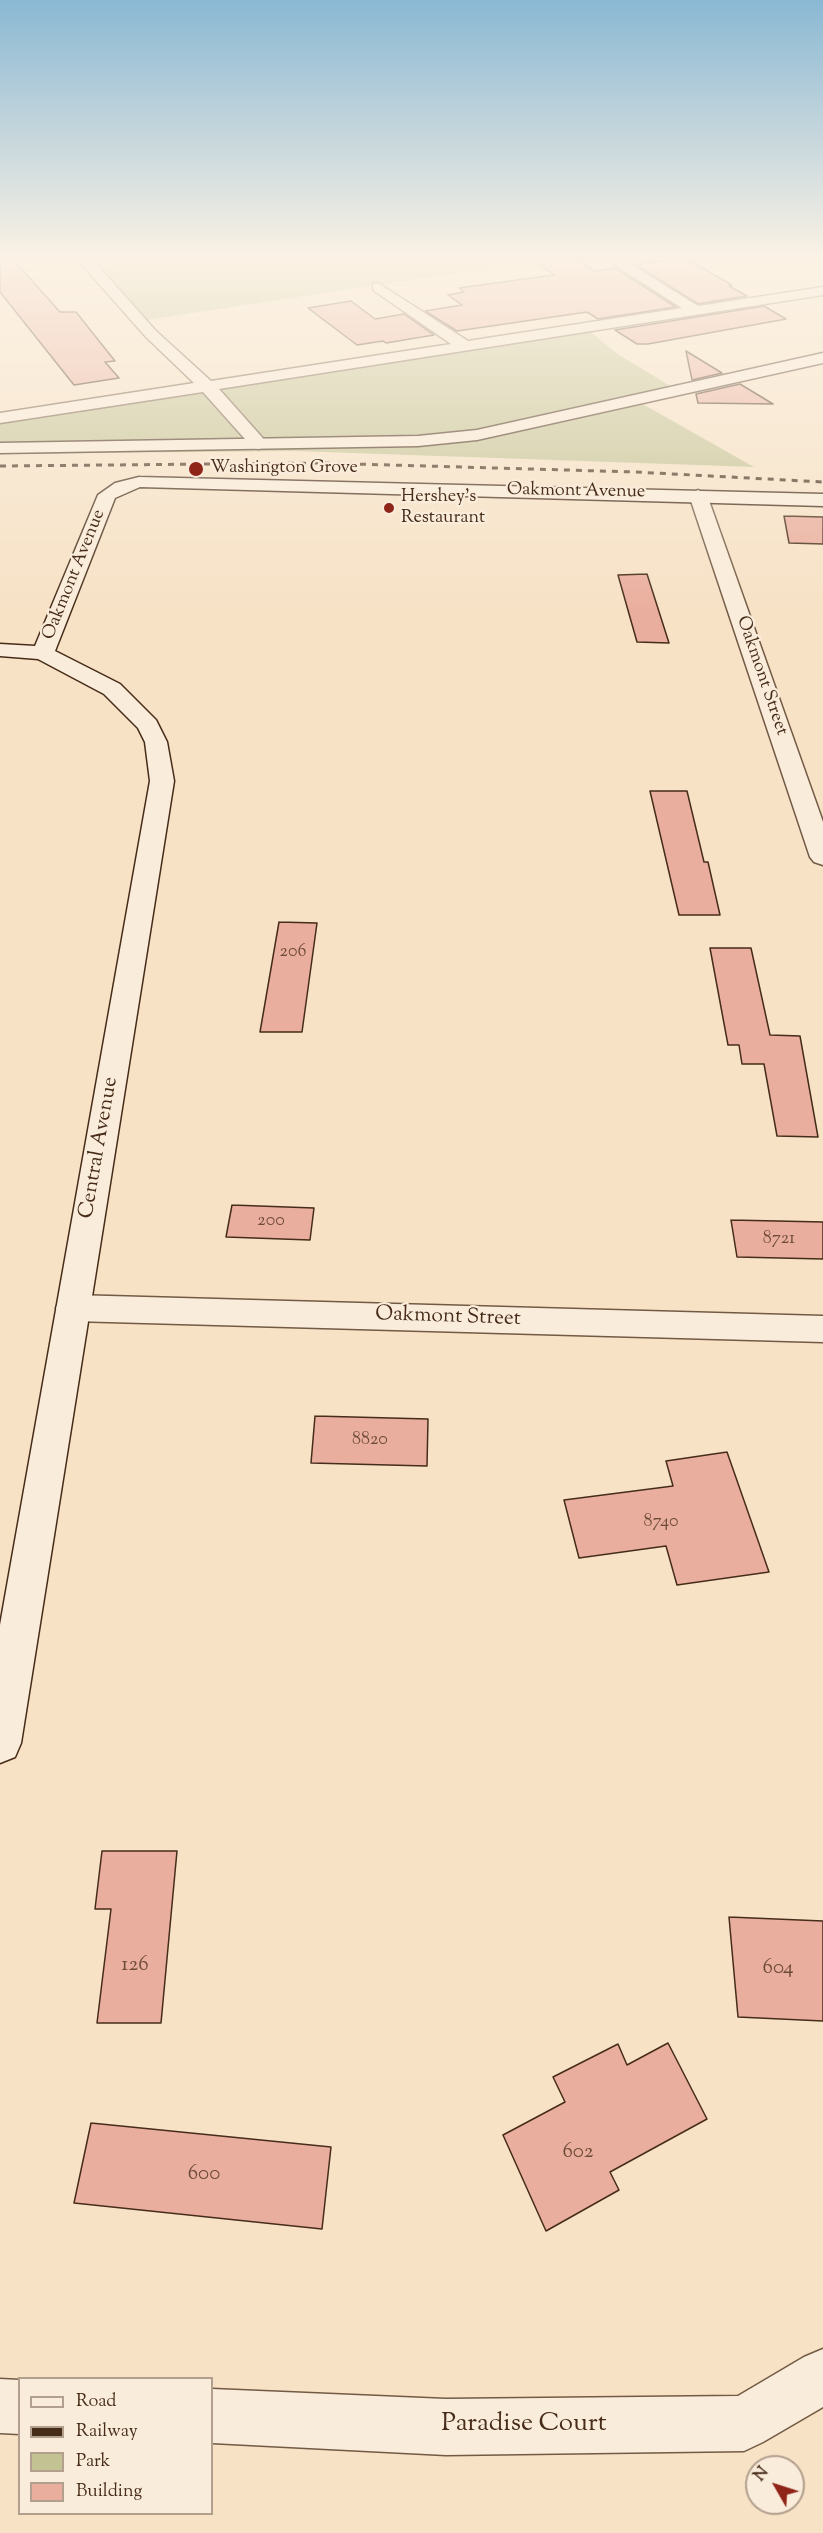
<!DOCTYPE html>
<html>
<head>
<meta charset="utf-8">
<style>
  body { margin:0 }
  #map { position:relative; width:823px; height:2533px; overflow:hidden; background:#f7e2c6; font-family:"Sorts Mill Goudy",serif }
  canvas { display:block }
  .legend { position:absolute; left:18px; top:2377px; width:195px; height:138px; box-sizing:border-box; background:#faecda; border:2px solid #b29f8d; margin:0; padding:8px 10px; list-style:none; font-size:18px; color:#462c19 }
  .legend li { display:flex; align-items:center; gap:12px; height:30px }
  .legend b { width:30px; border:2px solid #b29f8d }
  .north { position:absolute; left:745px; top:2455px; width:60px; height:60px; box-sizing:border-box; background:#faecda; border:2px solid #b29f8d; border-radius:50%; rotate:309deg; font-size:16px; font-weight:700; line-height:24px; text-align:center; color:#462c19 }
  .north::after { content:''; display:block; margin:auto; width:21px; height:27px; background:#8f2418; clip-path:polygon(50% 0,100% 100%,50% 72%,0 100%) }
</style>
</head>
<body>
<div id="map">
<canvas width="823" height="2533"></canvas>
<ul class="legend">
<li><b style="height:8px;background:#faecda"></b>Road</li>
<li><b style="height:8px;background:#462c19"></b>Railway</li>
<li><b style="height:16px;background:#c2c292"></b>Park</li>
<li><b style="height:16px;background:#eaae9e"></b>Building</li>
</ul>
<div class="north">N</div>
</div>
<script>
const ctx = document.querySelector('canvas').getContext('2d');
ctx.lineJoin = 'round';
function fillPath(path, color) {
  ctx.fillStyle = color;
  ctx.fill(path, 'evenodd');
}
function shape(rows) {
  const path = new Path2D();
  for (const r of rows) {
    path.moveTo(r[0], r[1]);
    for (let i = 2; i < r.length; i += 2) path.lineTo(r[i], r[i + 1]);
  }
  return path;
}
function stroke(path, color, width, dash) {
  ctx.strokeStyle = color;
  ctx.lineWidth = width;
  ctx.lineCap = dash ? 'butt' : 'round';
  ctx.setLineDash(dash || []);
  ctx.stroke(path);
}
function drawText(font, color, halo, rows, align = 'center') {
  ctx.font = font + ' "Sorts Mill Goudy",serif';
  ctx.lineWidth = 4.5;
  ctx.setLineDash([]);
  ctx.textBaseline = 'middle';
  ctx.strokeStyle = halo;
  ctx.fillStyle = color;
  for (const [text, x, y, turn = 0] of rows) {
    ctx.save();
    ctx.translate(x, y);
    ctx.rotate((+turn || 0) * Math.PI / 180);
    ctx.textAlign = isNaN(turn) ? turn : align;
    if (halo) ctx.strokeText(text, 0, 0);
    ctx.fillText(text, 0, 0);
    ctx.restore();
  }
}
const green = shape([
  [84,258,476,258,490,268,140,321],
  [587,329,616,353,672,387,632,398,754,467,296,451,0,454,0,420]
]);
const building = shape([
  [0,258,12,258,60,312,76,312,115,361,105,362,119,378,74,385,0,292,0,258],
  [530,258,575,258,595,271,615,268,676,307,598,319,587,312,457,331,425,311,462,305,448,295,464,292,459,288,554,275,530,258],
  [685,258,732,285,729,286,747,296,698,304,636,265,685,258],
  [351,301,375,319,404,314,434,335,386,343,383,341,357,345,308,308,351,301],
  [764,306,786,319,648,344,637,344,615,330,764,306],
  [686,351,722,373,692,380,686,351],
  [740,384,773,404,698,403,696,394,740,384],
  [784,516,823,517,823,544,789,543,784,516],
  [647,574,669,643,637,642,618,575,647,574],
  [650,791,687,791,704,862,708,862,720,915,679,915,650,791],
  [279,922,317,923,302,1032,260,1032,279,922],
  [710,948,751,948,770,1035,800,1036,818,1137,777,1136,764,1064,742,1064,739,1045,728,1045,710,948],
  [232,1205,314,1208,310,1240,226,1237,232,1205],
  [731,1220,823,1222,823,1259,737,1257,731,1220],
  [315,1416,428,1419,427,1466,311,1463,315,1416],
  [727,1452,769,1572,677,1585,666,1546,579,1558,564,1500,673,1486,666,1461,727,1452],
  [102,1851,177,1851,161,2023,97,2023,111,1909,95,1909,102,1851],
  [729,1917,823,1921,823,2021,738,2017,729,1917],
  [668,2043,707,2119,610,2172,619,2190,546,2231,503,2135,565,2102,553,2077,618,2044,627,2065,668,2043],
  [91,2123,331,2147,322,2229,74,2203,91,2123]
]);
const street = shape([
  [76,258,91,258,156,331,211,381,451,344,373,290,373,284,378,283,468,341,682,308,604,258,621,258,698,306,823,287,823,295,219,389,268,444,259,449,253,448,203,392,0,423,0,413,194,383,146,337,76,258],
  [698,490,707,495,823,822,823,865,814,862,810,857,689,495,698,490],
  [73,1295,823,1316,823,1342,73,1321,61,1317,56,1308,61,1299,73,1295],
  [823,2349,823,2407,763,2442,744,2451,446,2455,212,2443,212,2389,446,2399,738,2396,804,2357,823,2349],
  [0,2379,20,2380,20,2434,0,2433,0,2379]
]);
const secondary = shape([
  [823,353,823,363,477,440,418,446,0,453,0,443,418,436,477,430,823,353],
  [139,477,823,494,823,506,140,487,115,498,55,651,120,684,156,720,167,742,174,781,21,1743,15,1757,0,1763,0,1625,150,781,145,742,138,728,104,694,38,659,0,656,0,644,35,646,98,495,115,483,139,477]
]);
const rail = shape([
  [0,466,320,463,636,472,823,482]
]);
const markers = [
  [196,469,8,"#8f2418"],
  [389,508,6,"#8f2418"]
];
const farPoinames = [
  ["Washington Grove",210,469],
  ["Hershey's",401,498],
  ["Restaurant",401,519]
];
const farStreetnames = [
  ["Oakmont Avenue",576,492,1],
  ["Oakmont Avenue",75,575,-68],
  ["Oakmont Street",761,676,71]
];
const numberNames = [
  ["206",293,953],
  ["200",271,1222],
  ["8721",779,1240],
  ["8820",370,1441],
  ["8740",661,1523]
];
const streetNames = [
  ["Central Avenue",100,1148,-80],
  ["Oakmont Street",448,1318,2]
];
const nearNumbernames = [
  ["126",135,1966],
  ["604",778,1969],
  ["602",578,2153],
  ["600",204,2175]
];
const nearStreetnames = [
  ["Paradise Court",524,2426]
];
fillPath(green, '#c2c292');
fillPath(building, '#eaae9e');
stroke(building, '#462c19', 1.5);
stroke(street, '#725a44', 3);
stroke(secondary, '#462c19', 3);
fillPath(street, '#faecda');
fillPath(secondary, '#faecda');
stroke(rail, '#462c19', 3, [6, 6]);
const sky = ctx.createLinearGradient(0, 0, 0, 613);
sky.addColorStop(0, '#8ab8d3');
sky.addColorStop(0.42, '#fbf2e5');
sky.addColorStop(1, '#fbf2e500');
ctx.fillStyle = sky;
ctx.fillRect(0, 0, 823, 613);
for (const [x, y, r, color] of markers) {
  const dot = new Path2D();
  dot.arc(x, y, r, 0, 2 * Math.PI);
  ctx.fillStyle = color;
  ctx.fill(dot);
  stroke(dot, '#faecda', 2);
}
drawText('18px', '#462c19', '#faecda', farPoinames, 'left');
drawText('18px', '#462c19', '#faecda', farStreetnames);
drawText('18px', '#6f4c3a', null, numberNames);
drawText('21px', '#462c19', '#faecda', streetNames);
drawText('21px', '#6f4c3a', null, nearNumbernames);
drawText('26px', '#462c19', '#faecda', nearStreetnames);
</script>
</body>
</html>
